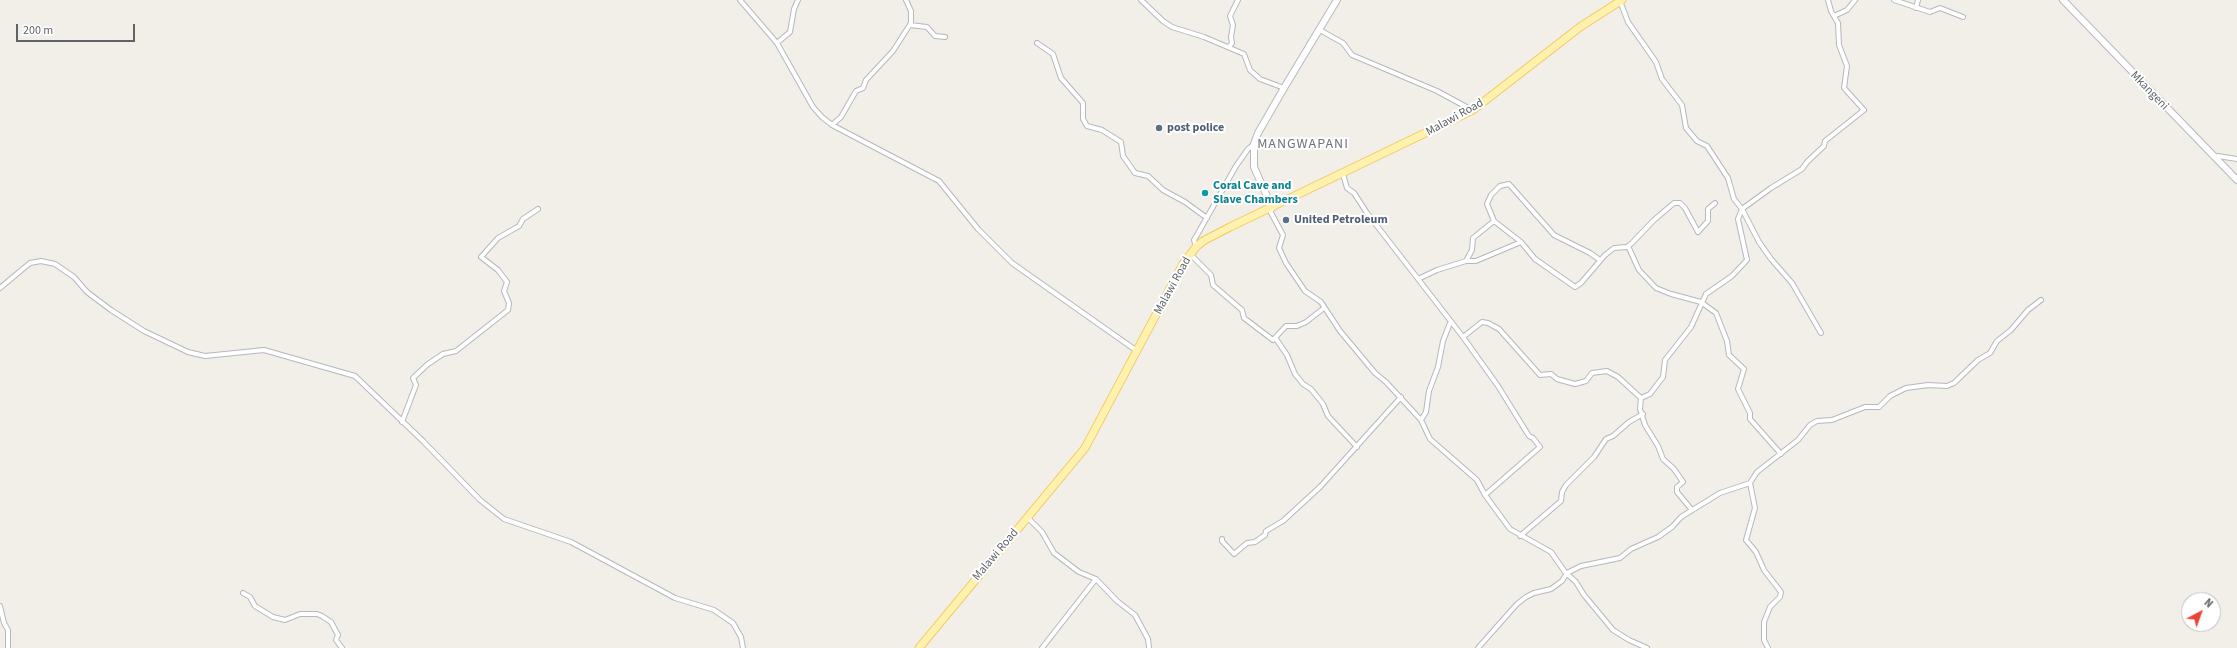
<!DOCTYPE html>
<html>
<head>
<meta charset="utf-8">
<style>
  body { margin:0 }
  #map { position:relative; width:2237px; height:648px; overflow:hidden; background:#f1efe8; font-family:"Source Sans 3",sans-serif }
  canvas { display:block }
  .north { position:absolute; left:2181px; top:592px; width:40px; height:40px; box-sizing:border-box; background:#fff; border:1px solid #bfc1c3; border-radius:50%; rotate:41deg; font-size:11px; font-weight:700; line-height:16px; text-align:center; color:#5f6368 }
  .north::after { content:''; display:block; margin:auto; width:14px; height:18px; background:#ea4335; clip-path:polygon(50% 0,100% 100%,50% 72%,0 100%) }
  .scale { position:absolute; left:16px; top:24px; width:119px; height:18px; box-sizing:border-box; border:2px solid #5f6368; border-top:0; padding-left:5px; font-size:12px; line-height:14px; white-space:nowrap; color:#5f6368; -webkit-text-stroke:3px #fff; paint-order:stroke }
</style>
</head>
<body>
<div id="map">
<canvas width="2237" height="648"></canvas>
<div class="north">N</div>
<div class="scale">200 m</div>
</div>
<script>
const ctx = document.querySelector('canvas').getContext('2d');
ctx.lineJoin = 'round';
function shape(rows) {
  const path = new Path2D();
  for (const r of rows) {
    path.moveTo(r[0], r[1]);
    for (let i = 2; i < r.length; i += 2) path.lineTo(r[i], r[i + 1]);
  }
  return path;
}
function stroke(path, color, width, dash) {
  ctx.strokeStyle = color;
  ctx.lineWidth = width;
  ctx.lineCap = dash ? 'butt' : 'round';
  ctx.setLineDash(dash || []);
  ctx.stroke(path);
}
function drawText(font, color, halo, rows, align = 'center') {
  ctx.font = font + ' "Source Sans 3",sans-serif';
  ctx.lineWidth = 4;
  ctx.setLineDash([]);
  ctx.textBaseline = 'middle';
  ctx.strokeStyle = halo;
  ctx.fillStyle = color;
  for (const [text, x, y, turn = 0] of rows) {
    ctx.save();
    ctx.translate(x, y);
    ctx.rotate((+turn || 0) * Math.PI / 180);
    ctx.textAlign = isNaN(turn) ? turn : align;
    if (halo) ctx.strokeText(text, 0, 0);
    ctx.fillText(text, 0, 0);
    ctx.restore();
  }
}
const street = shape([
  [740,0,777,43,813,107,822,117,832,125,939,181,978,229,1012,263,1137,351],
  [1141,0,1163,21,1172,27,1204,37,1244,54,1250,70,1260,79,1284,88],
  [1894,0,1930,12,1940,8,1963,17],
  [1620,1,1628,22,1656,62,1662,79,1682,105,1686,128,1697,141,1707,146,1728,178,1734,199,1742,209,1759,242,1771,259,1792,283,1821,333],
  [1916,8,1918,0],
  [1834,16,1847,10,1855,0],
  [910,25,927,27,935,36,945,37],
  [1320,30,1343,43,1352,55,1437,91,1472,110],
  [777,43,790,32,794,9,798,0],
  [1037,43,1053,54,1061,78,1083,103,1083,119,1087,126,1102,130,1121,142,1123,156,1135,173,1148,176,1163,190,1185,202,1207,218],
  [1229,47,1232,43,1231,37,1233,25,1230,16,1238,0],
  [832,125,841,117,856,91,863,88,866,80,893,51,911,23,911,11,906,0],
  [2215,158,2218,156,2237,159],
  [1343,174,1347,188,1354,193,1367,213,1463,337,1498,386,1529,436,1533,438,1540,447,1485,495],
  [1269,209,1283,235,1279,248,1286,263,1305,291,1321,302,1340,331,1375,373,1386,382,1421,420,1430,439,1477,480,1485,495,1510,529,1551,552,1565,572,1576,582,1584,595,1613,630,1629,640,1647,648],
  [1628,246,1639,270,1656,288,1671,294,1701,302,1716,313,1727,341,1729,355,1744,369,1738,389,1750,413,1750,419,1781,454],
  [1196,247,1194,240,1197,235,1236,166,1248,149,1254,144],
  [1190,254,1211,275,1213,285,1242,310,1244,318,1273,340,1286,326,1297,326,1306,322,1324,308],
  [1600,260,1590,253,1554,235,1509,184,1500,186,1491,195,1487,204,1494,221,1521,242,1535,259,1575,287,1581,283,1605,255,1614,248,1627,247,1632,243,1654,220,1674,203,1680,203,1685,208,1698,232,1708,221,1708,209,1715,203],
  [1466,261,1472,250,1473,238,1494,221],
  [1418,279,1437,270,1466,261,1476,261,1521,242],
  [0,288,30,263,41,261,55,264,74,277,87,292,111,310,144,331,188,352,205,356,264,350,355,376,423,441,480,500,504,519,571,542,675,598,714,610,733,623,741,637,743,648],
  [1463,337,1482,322,1488,323,1499,329,1540,375,1551,374,1557,379,1575,384,1586,381,1592,373,1607,371,1618,377,1641,398,1640,409,1645,425,1658,446,1663,459,1674,469,1683,482,1677,487,1677,492,1692,510],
  [1276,339,1287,355,1295,374,1303,384,1311,389,1323,404,1328,416,1357,447],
  [1641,398,1650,394,1663,377,1665,360,1691,327,1706,294,1732,276,1747,260,1738,219,1742,209,1771,188,1802,169,1807,162,1824,146,1825,141,1864,110,1844,88,1847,66,1839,45,1838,23,1831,11,1828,0],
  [1421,420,1426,412,1429,391,1438,367,1443,341,1450,323],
  [402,422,416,385,413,378,428,364,443,354,456,351,508,310,509,303,504,291,507,282,498,270,481,257,498,238,519,226,523,219,538,209],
  [1750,483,1755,508,1746,540,1756,552,1764,570,1781,592,1780,597,1770,607,1764,622,1764,640,1768,648],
  [1028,518,1042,532,1054,553,1079,572,1096,579,1117,601,1135,615,1148,639,1149,648],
  [1520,536,1561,501,1562,492,1566,485,1594,457,1606,439,1613,436,1629,422,1643,414],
  [1222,539,1222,541,1234,554,1247,543,1255,542,1265,535,1266,531,1283,521,1320,487,1401,397],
  [243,593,250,597,255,606,273,617,285,620,300,614,317,614,322,616,331,622,338,635,336,640,342,648],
  [0,606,4,623,8,630,8,648],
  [1042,648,1096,579],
  [1478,648,1517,604,1526,597,1534,593,1551,589,1562,581,1567,573,1581,566,1620,558,1631,549,1658,537,1672,527,1681,517,1720,493,1750,483,1757,472,1798,440,1810,425,1817,421,1832,420,1865,407,1879,407,1890,396,1906,388,1928,385,1947,386,1954,383,1978,360,1990,353,1997,341,2011,330,2028,310,2041,300]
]);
const secondary = shape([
  [2063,0,2237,180],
  [1272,208,1254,167,1254,144,1258,133,1284,88,1337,0]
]);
const primary = shape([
  [919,648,1085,448,1183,264,1196,247,1203,241,1230,227,1473,110,1580,27,1622,0]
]);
const markers = [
  [1159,128,4,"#5c6f8a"],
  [1205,193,4,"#0f9aa8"],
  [1286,220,4,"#5c6f8a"]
];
const streetNames = [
  ["Mkangeni",2149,91,46],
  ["Malawi Road",1455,118,-29],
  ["Malawi Road",1173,286,-61],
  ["Malawi Road",996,555,-50]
];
const serviceNames = [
  ["post police",1167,128],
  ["United Petroleum",1294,220]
];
const cultureNames = [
  ["Coral Cave and",1213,186],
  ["Slave Chambers",1213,200]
];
const quarterNames = [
  ["MANGWAPANI",1303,145]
];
stroke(street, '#b5b8bc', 6);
stroke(secondary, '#b6babf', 8);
stroke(primary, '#f2c960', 9);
stroke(street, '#fff', 4);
stroke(secondary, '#fff', 6);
stroke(primary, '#fff2af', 7);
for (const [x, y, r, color] of markers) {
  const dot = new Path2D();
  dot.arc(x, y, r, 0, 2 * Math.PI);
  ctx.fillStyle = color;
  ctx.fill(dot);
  stroke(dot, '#fff', 1.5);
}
drawText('12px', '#5f6368', '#fff', streetNames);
drawText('bold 12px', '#4e5e75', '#fff', serviceNames, 'left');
drawText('bold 12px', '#0d838f', '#fff', cultureNames, 'left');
ctx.letterSpacing = '1px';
drawText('14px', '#70757a', '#fff', quarterNames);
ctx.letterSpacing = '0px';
</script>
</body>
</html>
